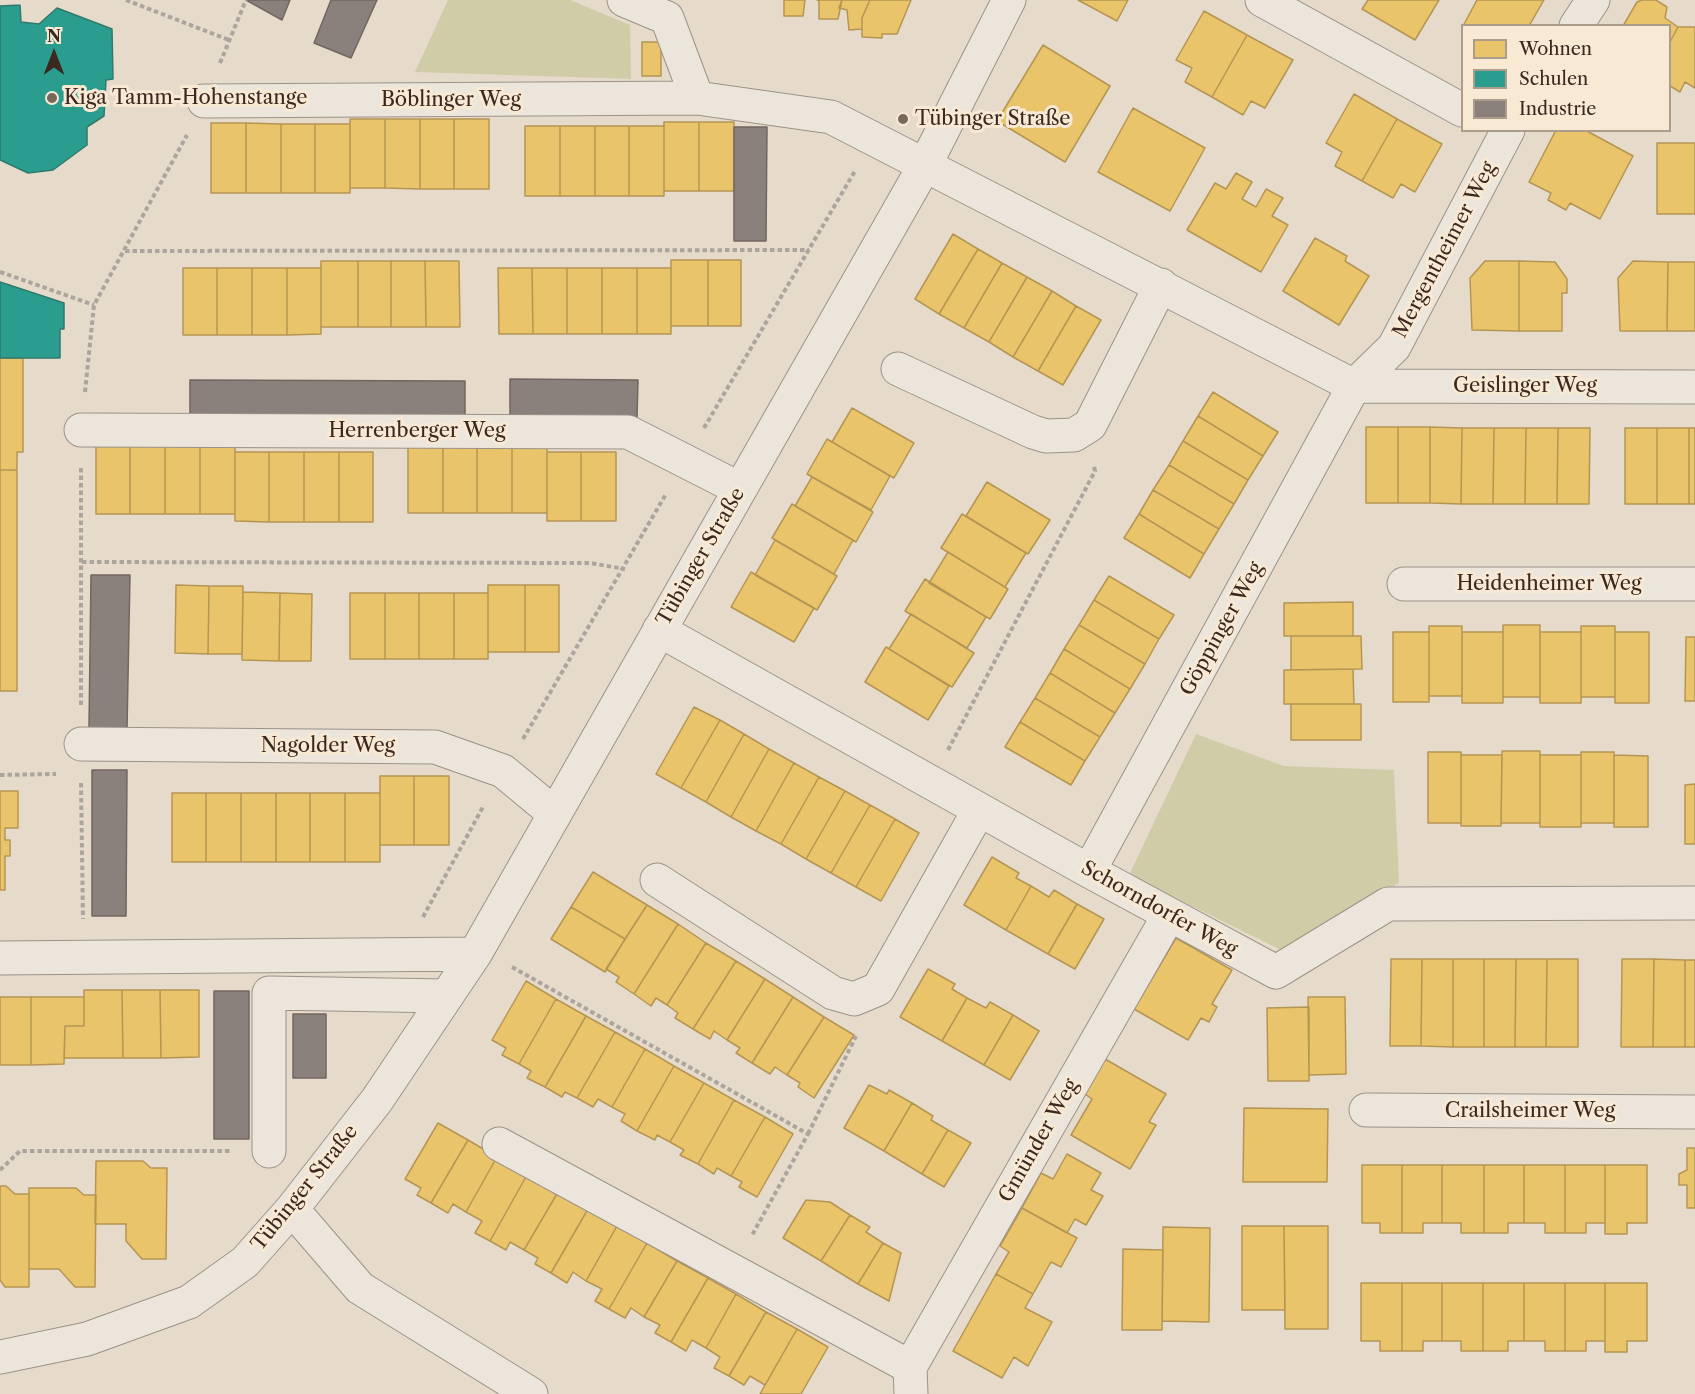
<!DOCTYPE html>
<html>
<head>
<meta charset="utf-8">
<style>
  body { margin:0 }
  #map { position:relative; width:1695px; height:1394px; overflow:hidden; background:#e6dbca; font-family:"Libre Caslon Text",serif }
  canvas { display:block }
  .legend { position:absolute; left:1461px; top:24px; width:210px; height:108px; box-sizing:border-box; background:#f7e9d4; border:2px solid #ac9c8c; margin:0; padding:8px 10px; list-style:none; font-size:18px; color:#3c2820 }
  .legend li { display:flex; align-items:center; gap:12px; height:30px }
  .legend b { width:30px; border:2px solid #ac9c8c }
  .north { position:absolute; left:24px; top:24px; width:60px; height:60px; -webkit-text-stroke:4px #f7e9d4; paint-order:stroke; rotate:0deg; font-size:16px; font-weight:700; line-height:24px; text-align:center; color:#3c2820 }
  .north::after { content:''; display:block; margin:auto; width:21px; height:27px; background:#3c2820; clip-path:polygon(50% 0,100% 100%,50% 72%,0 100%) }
</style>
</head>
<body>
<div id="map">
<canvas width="1695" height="1394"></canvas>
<ul class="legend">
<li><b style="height:16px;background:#e9c46a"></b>Wohnen</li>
<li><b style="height:16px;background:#2a9d8f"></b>Schulen</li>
<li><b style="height:16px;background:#8a817c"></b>Industrie</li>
</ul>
<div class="north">N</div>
</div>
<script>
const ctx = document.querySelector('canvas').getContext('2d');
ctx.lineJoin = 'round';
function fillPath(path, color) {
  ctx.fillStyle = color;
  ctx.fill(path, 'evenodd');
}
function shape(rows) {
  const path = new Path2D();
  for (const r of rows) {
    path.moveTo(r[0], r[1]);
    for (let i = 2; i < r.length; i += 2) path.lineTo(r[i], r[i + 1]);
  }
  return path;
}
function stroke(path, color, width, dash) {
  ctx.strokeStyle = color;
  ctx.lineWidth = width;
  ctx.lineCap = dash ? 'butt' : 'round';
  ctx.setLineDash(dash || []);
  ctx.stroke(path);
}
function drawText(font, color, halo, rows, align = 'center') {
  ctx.font = font + ' "Libre Caslon Text",serif';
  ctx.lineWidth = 6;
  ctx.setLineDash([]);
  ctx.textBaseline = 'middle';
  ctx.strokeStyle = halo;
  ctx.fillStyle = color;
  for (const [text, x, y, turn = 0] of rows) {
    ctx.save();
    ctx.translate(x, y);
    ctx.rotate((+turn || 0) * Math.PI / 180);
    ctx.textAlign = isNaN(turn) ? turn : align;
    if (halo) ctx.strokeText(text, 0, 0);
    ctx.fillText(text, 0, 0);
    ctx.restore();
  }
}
const green = shape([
  [448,0,570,0,630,25,631,79,415,72],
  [1196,734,1284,766,1394,770,1399,883,1283,951,1129,875]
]);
const homes = shape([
  [784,0,805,0,803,16,784,16,784,0],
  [817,0,842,0,838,19,819,19,819,1,817,0],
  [842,0,870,0,862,18,862,29,849,30,847,10,839,8,842,0],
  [870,0,911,0,897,34,882,34,882,38,862,37,862,18,870,0],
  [1078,0,1128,0,1117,21,1078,0],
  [1368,0,1439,0,1415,40,1362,9,1368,0],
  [1477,0,1544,0,1529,26,1463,26,1477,0],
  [1642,0,1656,0,1667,7,1665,18,1678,27,1670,42,1670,26,1623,26,1637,2,1642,0],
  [1204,11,1247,35,1212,97,1185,82,1192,68,1176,60,1204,11],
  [1678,27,1695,27,1695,88,1685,82,1680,92,1670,86,1670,42,1678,27],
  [1247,35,1293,60,1265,108,1251,101,1243,115,1212,97,1247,35],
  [642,42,661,42,661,76,642,76,642,42],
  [1043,45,1110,86,1065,162,997,121,1043,45],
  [1354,94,1397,119,1362,181,1335,166,1342,152,1326,143,1354,94],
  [1133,108,1205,148,1170,211,1098,172,1133,108],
  [350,119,385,119,385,188,350,188,350,119],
  [385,119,420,119,420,189,385,188,385,119],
  [420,119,454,119,454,189,420,189,420,119],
  [454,119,489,119,489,189,454,189,454,119],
  [1397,119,1442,144,1415,192,1401,184,1393,198,1362,181,1397,119],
  [664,122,699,122,699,191,664,191,664,122],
  [699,122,734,122,734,191,699,191,699,122],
  [211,123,246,123,246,193,211,193,211,123],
  [246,123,281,124,281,193,246,193,246,123],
  [281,124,315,124,315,193,281,193,281,124],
  [315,124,350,124,350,193,315,193,315,124],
  [525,126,560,126,560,196,525,196,525,126],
  [560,126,595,126,595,196,560,196,560,126],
  [595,126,629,126,629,196,595,196,595,126],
  [629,126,664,126,664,196,629,196,629,126],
  [1556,130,1585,130,1633,156,1600,219,1570,203,1566,210,1548,200,1551,193,1529,182,1556,130],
  [1657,143,1695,143,1695,214,1657,214,1657,143],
  [1236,173,1252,182,1242,199,1256,207,1266,189,1283,198,1272,216,1288,225,1261,272,1187,230,1215,183,1226,189,1236,173],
  [953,234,978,249,939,314,915,299,953,234],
  [1315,238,1347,256,1345,261,1369,276,1339,325,1283,291,1315,238],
  [978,249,1002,263,964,328,939,314,978,249],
  [671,260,708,260,708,326,671,326,671,260],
  [708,260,741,260,741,326,708,326,708,260],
  [321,261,358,261,358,327,321,327,321,261],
  [358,261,391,261,391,327,358,327,358,261],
  [391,261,425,261,426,327,391,327,391,261],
  [425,261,459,261,460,327,426,327,425,261],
  [1485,261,1519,261,1519,331,1472,330,1470,278,1485,261],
  [1519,261,1555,262,1567,279,1567,293,1562,293,1562,331,1519,331,1519,261],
  [1633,261,1668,262,1667,331,1620,331,1618,278,1633,261],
  [1668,262,1695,262,1695,331,1667,331,1668,262],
  [1002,263,1027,277,989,342,964,328,1002,263],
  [183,268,217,268,217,335,183,335,183,268],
  [217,268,252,268,252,335,217,335,217,268],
  [252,268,287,268,287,335,252,335,252,268],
  [287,268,321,268,321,334,287,335,287,268],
  [498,268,532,268,533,334,499,334,498,268],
  [532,268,567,268,567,334,533,334,532,268],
  [567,268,602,268,602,334,567,334,567,268],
  [602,268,637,268,637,334,602,334,602,268],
  [637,268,671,268,671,334,637,334,637,268],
  [1027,277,1052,291,1013,357,989,342,1027,277],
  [1052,291,1076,306,1038,371,1013,357,1052,291],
  [1076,306,1101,320,1063,385,1038,371,1076,306],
  [0,358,23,358,23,452,17,452,17,470,0,470,0,358],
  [1213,392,1278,432,1263,456,1198,416,1213,392],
  [852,408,914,443,894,478,832,442,852,408],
  [1198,416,1263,456,1248,480,1183,441,1198,416],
  [1366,427,1398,427,1398,503,1366,503,1366,427],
  [1398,427,1430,427,1430,503,1398,503,1398,427],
  [1430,427,1462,428,1461,504,1430,503,1430,427],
  [1462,428,1494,428,1493,504,1461,504,1462,428],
  [1494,428,1526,428,1525,504,1493,504,1494,428],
  [1526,428,1558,428,1557,504,1525,504,1526,428],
  [1558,428,1590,428,1589,504,1557,504,1558,428],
  [1625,428,1657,428,1657,504,1625,504,1625,428],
  [1657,428,1689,428,1689,504,1657,504,1657,428],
  [1689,428,1695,428,1695,504,1689,504,1689,428],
  [827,439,890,476,871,510,807,474,827,439],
  [1183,441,1248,480,1234,504,1169,465,1183,441],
  [96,444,130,444,130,514,96,514,96,444],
  [130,444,165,445,165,514,130,514,130,444],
  [408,444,443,444,443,513,408,513,408,444],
  [443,444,477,444,477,513,443,513,443,444],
  [477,444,512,444,512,513,477,513,477,444],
  [512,444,547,444,547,513,512,513,512,444],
  [165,445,200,445,200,514,165,514,165,445],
  [200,445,235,445,235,514,200,514,200,445],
  [235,452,269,452,269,522,235,521,235,452],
  [269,452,304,452,304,522,269,522,269,452],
  [304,452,339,452,339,522,304,522,304,452],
  [339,452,373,452,373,522,339,522,339,452],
  [547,452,581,452,581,521,547,521,547,452],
  [581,452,616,452,616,521,581,521,581,452],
  [1169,465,1234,504,1219,529,1153,490,1169,465],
  [0,470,17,470,17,691,0,691,0,470],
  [812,477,873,512,856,542,795,506,812,477],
  [987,482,1050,520,1028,554,966,516,987,482],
  [1153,490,1219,529,1204,554,1139,514,1153,490],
  [792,504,853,540,834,574,772,538,792,504],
  [962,514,1026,553,1005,587,941,548,962,514],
  [1139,514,1204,554,1190,578,1124,538,1139,514],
  [775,540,837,576,817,610,755,575,775,540],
  [948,552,1008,589,990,619,929,583,948,552],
  [751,572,814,608,794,642,731,607,751,572],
  [1109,576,1174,615,1159,639,1094,600,1109,576],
  [925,579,986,617,967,648,905,611,925,579],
  [176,585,209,586,208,654,175,653,176,585],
  [488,585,525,585,525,652,488,652,488,585],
  [525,585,559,585,559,652,525,652,525,585],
  [209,586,243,586,242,654,208,654,209,586],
  [243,592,280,593,279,661,242,660,243,592],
  [280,593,312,594,311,661,279,661,280,593],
  [350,593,385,593,385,659,350,659,350,593],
  [385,593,419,593,419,659,385,659,385,593],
  [419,593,454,593,454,659,419,659,419,593],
  [454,593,488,593,488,659,454,659,454,593],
  [1094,600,1159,639,1145,664,1079,625,1094,600],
  [1353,602,1353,636,1284,636,1284,603,1353,602],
  [911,614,974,653,952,687,889,649,911,614],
  [1079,625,1145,664,1130,689,1064,649,1079,625],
  [1503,625,1540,625,1540,697,1503,697,1503,625],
  [1429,626,1462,626,1462,696,1429,696,1429,626],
  [1581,626,1615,626,1615,697,1581,697,1581,626],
  [1393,632,1429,632,1429,702,1393,702,1393,632],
  [1462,632,1503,632,1503,703,1462,703,1462,632],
  [1540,632,1581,632,1581,703,1540,703,1540,632],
  [1615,632,1649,632,1649,703,1615,703,1615,632],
  [1291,636,1361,636,1362,669,1291,670,1291,636],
  [1686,637,1695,637,1695,701,1685,701,1686,637],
  [886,647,949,686,928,720,865,682,886,647],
  [1064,649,1130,689,1115,713,1050,673,1064,649],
  [1353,669,1354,704,1284,704,1284,670,1353,669],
  [1050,673,1115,713,1100,737,1035,698,1050,673],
  [1035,698,1100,737,1085,761,1020,722,1035,698],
  [1291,704,1361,704,1361,740,1291,740,1291,704],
  [694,707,720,720,681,788,656,774,694,707],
  [720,720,744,734,706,802,681,788,720,720],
  [1020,722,1085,761,1071,785,1005,747,1020,722],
  [744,734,769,749,731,817,706,802,744,734],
  [769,749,794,763,756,831,731,817,769,749],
  [1502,751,1540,751,1540,823,1501,823,1502,751],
  [1428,752,1461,752,1461,823,1428,823,1428,752],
  [1581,752,1614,752,1614,823,1581,823,1581,752],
  [1461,755,1502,755,1501,826,1461,826,1461,755],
  [1540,755,1581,755,1581,827,1540,827,1540,755],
  [1614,755,1648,756,1648,827,1614,827,1614,755],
  [794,763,819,777,781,844,756,831,794,763],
  [380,776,414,776,414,845,380,845,380,776],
  [414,776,449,776,449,845,414,845,414,776],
  [819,777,845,791,806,859,781,844,819,777],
  [1695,784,1695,844,1685,844,1685,785,1695,784],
  [0,791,18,791,18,828,5,828,5,840,10,840,10,856,5,856,5,890,0,890,0,791],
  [845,791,870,805,831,873,806,859,845,791],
  [172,793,206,793,206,862,172,862,172,793],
  [206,793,241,793,241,862,206,862,206,793],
  [241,793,276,793,276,862,241,862,241,793],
  [276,793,310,793,310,862,276,862,276,793],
  [310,793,345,793,345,862,310,862,310,793],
  [345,793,380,793,380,862,345,862,345,793],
  [870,805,895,819,856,887,831,873,870,805],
  [895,819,919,833,881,901,856,887,895,819],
  [992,857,1019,873,1016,878,1031,886,1006,930,964,905,992,857],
  [593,872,647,905,625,939,571,907,593,872],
  [1031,886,1049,897,1054,890,1077,904,1048,954,1006,930,1031,886],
  [1077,904,1104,919,1075,969,1048,954,1077,904],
  [647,905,678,924,634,994,616,982,619,977,606,969,647,905],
  [571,907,625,939,605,972,551,939,571,907],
  [678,924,706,943,667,1005,656,998,651,1006,634,994,678,924],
  [1176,938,1232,970,1212,1004,1217,1007,1209,1022,1201,1018,1188,1040,1134,1009,1176,938],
  [706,943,736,961,693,1029,675,1018,678,1013,667,1005,706,943],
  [1391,959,1422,959,1421,1046,1390,1046,1391,959],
  [1422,959,1453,959,1453,1047,1421,1046,1422,959],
  [1453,959,1484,959,1484,1047,1453,1047,1453,959],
  [1484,959,1516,959,1515,1047,1484,1047,1484,959],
  [1516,959,1547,959,1546,1047,1515,1047,1516,959],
  [1547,959,1578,959,1578,1047,1546,1047,1547,959],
  [1622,959,1654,959,1653,1047,1621,1047,1622,959],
  [1654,959,1685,960,1685,1047,1653,1047,1654,959],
  [1685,960,1695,960,1695,1047,1685,1047,1685,960],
  [736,961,765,979,727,1040,714,1031,710,1039,693,1029,736,961],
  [928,969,955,984,952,989,967,998,942,1041,900,1017,928,969],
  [765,979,793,997,752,1063,736,1053,740,1048,727,1040,765,979],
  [526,981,556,999,519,1064,502,1055,506,1048,492,1040,526,981],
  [84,990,122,990,123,1058,64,1058,65,1026,84,1026,84,990],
  [122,990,160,990,161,1058,123,1058,122,990],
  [160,990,199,990,199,1057,161,1058,160,990],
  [0,997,31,997,31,1065,0,1065,0,997],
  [31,997,84,997,84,1026,65,1026,64,1064,31,1065,31,997],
  [793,997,824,1017,787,1075,775,1067,770,1074,752,1063,793,997],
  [1308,997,1345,997,1346,1074,1309,1075,1308,997],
  [967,998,986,1008,990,1002,1013,1015,984,1065,942,1041,967,998],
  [556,999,586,1016,545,1087,527,1078,531,1071,519,1064,556,999],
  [1309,1007,1309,1081,1268,1081,1267,1008,1309,1007],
  [1013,1015,1039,1031,1010,1080,984,1065,1013,1015],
  [586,1016,615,1032,577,1098,565,1092,562,1097,545,1087,586,1016],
  [824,1017,854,1035,814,1098,798,1087,800,1083,787,1075,824,1017],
  [615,1032,645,1049,612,1107,598,1099,593,1107,577,1098,615,1032],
  [645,1049,674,1066,637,1131,621,1121,625,1114,612,1107,645,1049],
  [1105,1059,1166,1094,1149,1122,1156,1125,1130,1169,1071,1135,1092,1099,1085,1094,1105,1059],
  [674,1066,704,1083,670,1142,657,1135,655,1140,637,1131,674,1066],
  [704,1083,734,1100,698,1164,680,1155,684,1150,670,1142,704,1083],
  [869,1085,887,1094,889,1090,912,1103,884,1151,844,1128,869,1085],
  [734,1100,765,1117,731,1176,717,1168,714,1174,698,1164,734,1100],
  [912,1103,933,1116,931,1120,948,1130,922,1174,884,1151,912,1103],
  [1244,1108,1328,1109,1327,1182,1243,1182,1244,1108],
  [765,1117,793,1134,757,1197,739,1187,742,1182,731,1176,765,1117],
  [438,1123,468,1140,431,1203,417,1195,421,1188,405,1179,438,1123],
  [948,1130,971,1143,944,1187,922,1174,948,1130],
  [468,1140,497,1157,466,1212,453,1204,448,1213,431,1203,468,1140],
  [1687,1148,1695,1148,1695,1208,1687,1208,1687,1185,1679,1185,1679,1174,1687,1170,1687,1148],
  [1067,1154,1101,1173,1091,1190,1103,1196,1086,1225,1075,1219,1067,1233,1022,1208,1041,1173,1053,1179,1067,1154],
  [497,1157,527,1175,490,1241,475,1233,482,1221,466,1212,497,1157],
  [96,1161,143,1161,151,1168,167,1168,166,1259,142,1259,126,1241,126,1224,95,1224,96,1161],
  [1362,1165,1402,1165,1402,1233,1380,1233,1380,1223,1362,1223,1362,1165],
  [1402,1165,1442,1165,1442,1223,1423,1223,1423,1233,1402,1233,1402,1165],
  [1442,1165,1484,1165,1484,1233,1461,1233,1461,1223,1442,1223,1442,1165],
  [1484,1165,1524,1165,1524,1223,1508,1223,1508,1233,1484,1233,1484,1165],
  [1524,1165,1565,1165,1565,1233,1545,1233,1545,1223,1524,1223,1524,1165],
  [1565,1165,1605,1165,1605,1223,1586,1223,1586,1233,1565,1233,1565,1165],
  [1605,1165,1647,1165,1647,1223,1627,1223,1627,1234,1605,1234,1605,1165],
  [527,1175,558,1192,524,1250,510,1242,506,1250,490,1241,527,1175],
  [0,1186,6,1186,15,1194,29,1194,29,1287,5,1287,0,1280,0,1186],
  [29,1188,76,1188,84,1195,96,1195,95,1287,75,1287,59,1269,29,1269,29,1188],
  [558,1192,588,1209,551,1273,535,1264,538,1258,524,1250,558,1192],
  [806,1200,830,1202,850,1215,821,1261,783,1238,806,1200],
  [1022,1208,1077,1238,1061,1267,1051,1262,1033,1294,996,1274,1009,1252,1000,1246,1022,1208],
  [588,1209,617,1226,586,1281,573,1272,567,1283,551,1273,588,1209],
  [850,1215,870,1227,866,1232,883,1243,858,1284,821,1261,850,1215],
  [617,1226,647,1243,609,1309,595,1301,602,1289,586,1281,617,1226],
  [1242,1226,1284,1226,1285,1310,1242,1310,1242,1226],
  [1284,1226,1328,1226,1328,1329,1285,1329,1284,1226],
  [1163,1227,1210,1228,1209,1322,1162,1321,1163,1227],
  [647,1243,677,1261,644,1317,631,1308,625,1318,609,1309,647,1243],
  [883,1243,901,1253,889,1301,858,1284,883,1243],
  [1123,1249,1163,1250,1162,1330,1122,1330,1123,1249],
  [677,1261,708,1278,671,1342,655,1333,660,1325,644,1317,677,1261],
  [996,1274,1033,1294,1025,1308,1052,1322,1028,1366,1014,1357,1002,1378,953,1351,996,1274],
  [708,1278,736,1294,706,1348,692,1340,686,1351,671,1342,708,1278],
  [1361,1283,1402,1283,1402,1351,1380,1351,1380,1341,1361,1341,1361,1283],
  [1402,1283,1442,1283,1442,1341,1423,1341,1423,1351,1402,1351,1402,1283],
  [1442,1283,1483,1283,1483,1351,1461,1351,1461,1341,1442,1341,1442,1283],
  [1483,1283,1524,1283,1524,1341,1508,1341,1508,1351,1483,1351,1483,1283],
  [1524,1283,1565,1283,1565,1351,1545,1351,1545,1341,1524,1341,1524,1283],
  [1565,1283,1605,1283,1605,1341,1586,1341,1586,1351,1565,1351,1565,1283],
  [1605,1283,1647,1283,1647,1341,1627,1341,1627,1352,1605,1352,1605,1283],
  [736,1294,766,1312,729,1376,714,1368,720,1357,706,1348,736,1294],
  [766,1312,797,1329,765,1385,750,1376,744,1385,729,1376,766,1312],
  [797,1329,828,1347,801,1394,760,1394,797,1329]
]);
const schools = shape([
  [20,5,21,22,39,24,57,8,112,29,113,79,106,80,104,116,87,127,87,145,53,170,28,173,0,160,0,6,20,5],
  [0,282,64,303,64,329,60,329,60,358,0,358,0,282]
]);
const industry = shape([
  [246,0,290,0,282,20,246,0],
  [331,0,377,0,351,58,314,43,331,0],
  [734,127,767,127,766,241,734,241,734,127],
  [510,379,638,380,637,418,510,418,510,379],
  [190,380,465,381,465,415,190,414,190,380],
  [91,575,130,575,127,729,89,728,91,575],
  [92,770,127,770,126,916,92,916,92,770],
  [214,991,249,991,249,1139,214,1139,214,991],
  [293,1014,326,1014,326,1078,293,1078,293,1014]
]);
const path = shape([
  [126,0,229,40],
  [220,63,246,0],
  [125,251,809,250],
  [0,272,94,305],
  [85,392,94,305,187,135],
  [704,428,855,171],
  [81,468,81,706],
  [82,562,590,563,625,569],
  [523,739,666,494],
  [948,750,1095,471,1094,467],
  [0,775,56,774],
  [81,783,83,919],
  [423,917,484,805],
  [512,967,808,1134,751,1237],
  [808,1134,856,1036],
  [0,1170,20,1151,231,1151]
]);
const minor = shape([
  [624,0,667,18,697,98],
  [1262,0,1462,110],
  [1576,26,1593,0],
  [204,101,697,98,831,117,1354,386,1394,347,1508,130],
  [898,369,1033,432,1046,436,1074,435,1090,425,1161,285],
  [81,430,628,432,740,489],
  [1404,584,1695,584],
  [659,630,1089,871,1276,972,1388,904,1695,903],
  [81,744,435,747,503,771,555,814],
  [1089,871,1354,386,1695,387],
  [657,880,833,993,854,999,878,989,979,810],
  [0,958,475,954],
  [1366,1110,1695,1112],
  [499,1144,910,1367],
  [269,1151,269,993,446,996],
  [292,1209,360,1288,531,1394],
  [0,1357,87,1339,189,1302,245,1262,292,1209,377,1100,475,954,925,165,1009,0],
  [911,1394,910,1367,1169,915]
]);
const markers = [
  [52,98,6,"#78675c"],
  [903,119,6,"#78675c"]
];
const poiNames = [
  ["Kiga Tamm-Hohenstange",64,98],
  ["Tübinger Straße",915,119]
];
const streetNames = [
  ["Böblinger Weg",451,100],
  ["Mergentheimer Weg",1445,250,-62],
  ["Geislinger Weg",1525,386],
  ["Herrenberger Weg",417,431],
  ["Tübinger Straße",701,557,-60],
  ["Heidenheimer Weg",1549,584],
  ["Göppinger Weg",1222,629,-61],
  ["Nagolder Weg",328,746],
  ["Schorndorfer Weg",1159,909,29],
  ["Crailsheimer Weg",1530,1111],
  ["Gmünder Weg",1039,1141,-60],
  ["Tübinger Straße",305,1188,-51]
];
fillPath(green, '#d1cca8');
fillPath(homes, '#e9c46a');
stroke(homes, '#b59554', 1.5);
fillPath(schools, '#2a9d8f');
stroke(schools, '#2f7a6e', 1.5);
fillPath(industry, '#8a817c');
stroke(industry, '#736660', 1.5);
stroke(minor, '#9c9288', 35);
stroke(path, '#aca59e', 4, [4.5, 3]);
stroke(minor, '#ebe5dc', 33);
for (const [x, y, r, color] of markers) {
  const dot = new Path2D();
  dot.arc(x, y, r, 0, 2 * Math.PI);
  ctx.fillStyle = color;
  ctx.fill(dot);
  stroke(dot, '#f7e9d4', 2);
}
drawText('20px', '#3c2820', '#f7e9d4', poiNames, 'left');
drawText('20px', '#3c2820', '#f7e9d4', streetNames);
</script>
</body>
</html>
